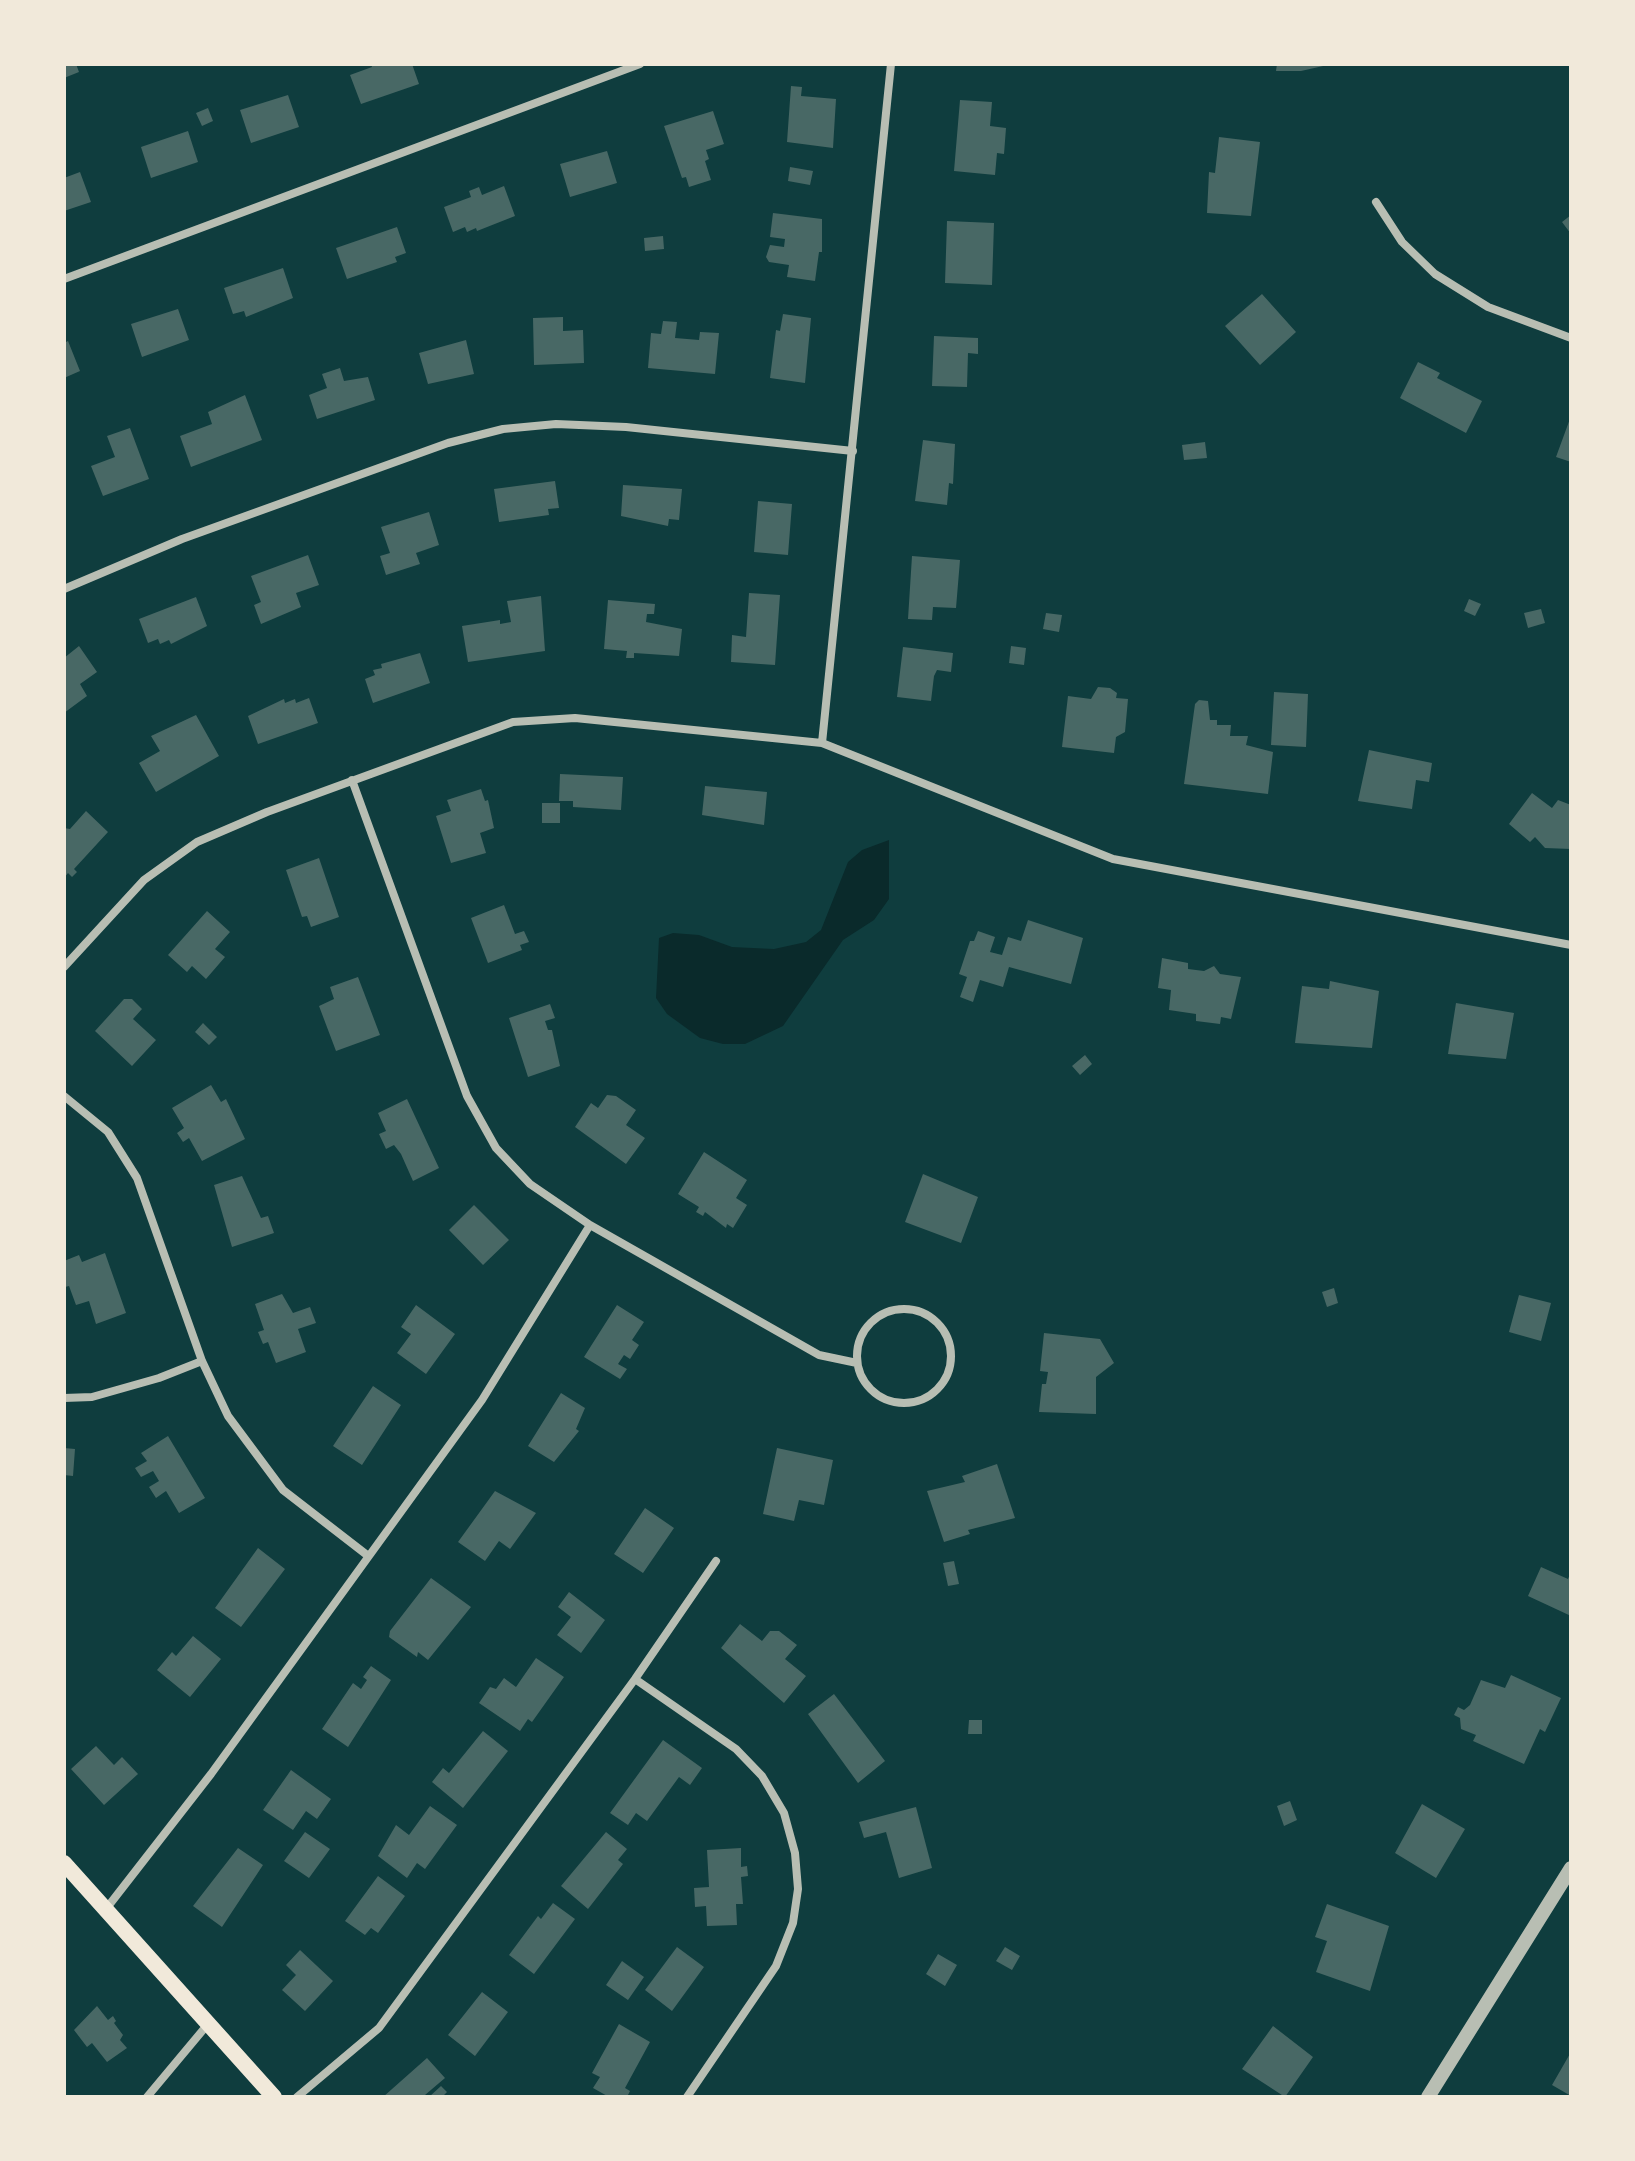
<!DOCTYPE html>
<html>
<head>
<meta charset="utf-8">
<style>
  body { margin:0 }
  #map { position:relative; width:1635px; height:2161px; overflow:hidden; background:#0f3d3e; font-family:"Alegreya Sans",sans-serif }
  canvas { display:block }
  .frame { position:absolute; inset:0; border:66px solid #f1e9da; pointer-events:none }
</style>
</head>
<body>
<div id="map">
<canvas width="1635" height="2161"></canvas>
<div class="frame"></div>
</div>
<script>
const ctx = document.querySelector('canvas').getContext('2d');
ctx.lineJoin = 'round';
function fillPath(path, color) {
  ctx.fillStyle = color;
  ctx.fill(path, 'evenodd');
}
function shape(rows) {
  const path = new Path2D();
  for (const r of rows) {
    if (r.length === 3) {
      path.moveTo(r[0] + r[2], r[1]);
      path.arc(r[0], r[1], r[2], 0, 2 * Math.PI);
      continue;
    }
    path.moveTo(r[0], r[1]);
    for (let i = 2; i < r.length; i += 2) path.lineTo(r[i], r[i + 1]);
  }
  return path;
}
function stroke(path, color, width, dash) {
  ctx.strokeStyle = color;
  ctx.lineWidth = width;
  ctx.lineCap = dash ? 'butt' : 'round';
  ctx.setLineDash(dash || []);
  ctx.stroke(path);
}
const water = shape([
  [889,840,889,899,874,920,843,940,783,1026,745,1044,723,1044,700,1038,667,1014,656,998,659,938,673,933,699,935,732,947,774,949,806,942,821,930,848,862,862,850]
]);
const building = shape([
  [64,64,76,64,79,72,64,78],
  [371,64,412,64,419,84,361,104,350,75,372,67],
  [1277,64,1332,64,1301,71,1276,71],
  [791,86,802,87,801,96,836,99,833,148,787,142],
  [288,95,299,127,251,143,240,110],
  [960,100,992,102,990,126,1006,128,1004,154,997,153,995,175,954,171],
  [208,108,213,121,202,126,196,113],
  [713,111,724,144,706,150,709,159,705,161,711,180,689,187,686,177,682,178,664,126],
  [188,131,198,162,151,178,141,147],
  [1219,137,1260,142,1251,216,1207,213,1209,172,1215,173],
  [607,151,617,183,570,197,560,164],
  [790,167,813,171,810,185,788,181],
  [80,172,91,202,64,211,64,178],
  [504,186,515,216,477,231,476,228,467,232,465,227,453,232,444,207,471,197,469,191,479,187,482,195],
  [773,213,822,219,822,252,819,252,815,281,787,277,789,265,769,262,766,257,770,245,784,247,785,239,770,237],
  [1571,215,1571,234,1562,222],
  [947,221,994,223,992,285,945,283],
  [397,227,406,253,395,257,397,262,347,279,336,248],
  [663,236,664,249,645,251,644,238],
  [283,268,293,298,246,317,244,311,233,314,224,288],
  [1262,294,1296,332,1260,365,1225,326],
  [178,309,189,340,142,357,131,324],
  [783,314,811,318,805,383,770,378,776,330,780,331],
  [563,317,563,331,583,330,584,363,534,365,533,318],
  [663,321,677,322,675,338,699,340,700,332,719,333,715,374,648,368,651,333,661,334],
  [934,336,978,338,978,354,968,353,967,387,932,386],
  [466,340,474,374,428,384,419,353],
  [68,341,80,371,64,378,64,343],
  [1418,362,1440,373,1437,378,1482,401,1466,433,1400,398],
  [340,368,344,381,368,377,375,400,317,419,309,395,327,388,322,374],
  [245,395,262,440,191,467,180,436,212,424,208,412],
  [1571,416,1571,462,1556,457],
  [130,428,149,479,103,496,91,466,115,457,107,436],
  [923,440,955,444,953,484,949,483,947,505,915,501],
  [1205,442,1207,458,1184,460,1182,445],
  [555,481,559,508,548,509,549,515,499,522,494,489],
  [623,485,682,489,679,520,669,519,668,526,621,516],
  [758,501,792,504,788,555,754,552],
  [429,512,439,545,416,553,420,564,386,575,380,556,390,553,381,527],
  [308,555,319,585,296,593,301,607,261,624,254,605,261,602,251,576],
  [912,556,960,560,956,608,933,607,932,620,908,619],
  [749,593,780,595,775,665,731,662,732,635,746,637],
  [541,596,545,651,468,662,462,626,500,620,500,624,511,622,507,601],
  [196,597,207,626,171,644,169,640,160,644,158,639,148,643,139,619],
  [1469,599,1481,604,1475,616,1464,611],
  [608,600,655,604,654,614,647,614,646,622,682,629,679,656,634,653,634,658,626,658,627,651,604,649],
  [1541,609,1545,623,1528,628,1524,613],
  [1046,613,1062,615,1059,632,1043,629],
  [79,646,97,672,80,684,87,696,64,713,64,658],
  [1011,646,1026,648,1024,665,1009,663],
  [903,647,953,653,951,672,937,670,934,676,931,701,897,697],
  [420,653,430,683,373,703,365,679,375,675,373,670,382,668,381,664],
  [1098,687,1110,688,1117,693,1116,698,1128,699,1125,732,1116,737,1114,753,1062,747,1068,696,1091,699],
  [1274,692,1308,694,1306,747,1271,745],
  [309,698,318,723,258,744,248,716,284,699,285,703,295,699,296,703],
  [1199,700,1208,701,1210,720,1217,720,1217,725,1231,725,1230,736,1248,736,1246,745,1273,752,1268,794,1184,784,1195,704],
  [196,715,219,756,156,792,139,763,160,751,151,736],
  [1369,750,1432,763,1429,782,1416,780,1412,809,1358,801],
  [560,774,623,777,621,810,573,807,573,801,559,801],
  [705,786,767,792,764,825,702,815],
  [481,789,485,801,488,800,494,828,480,833,486,853,451,863,436,816,451,811,447,800],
  [1532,793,1552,808,1558,800,1571,805,1571,849,1545,848,1535,837,1530,842,1509,824],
  [542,803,560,803,560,823,542,823],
  [86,811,108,832,74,869,77,872,72,877,68,873,64,878,64,828,70,829],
  [319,858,339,917,311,927,307,916,302,917,286,870],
  [504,905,515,934,524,931,529,942,520,945,522,950,488,963,471,918],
  [207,911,230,932,215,949,225,957,206,979,192,966,187,972,168,955],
  [1028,920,1083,938,1071,984,1009,967,1003,987,980,980,973,1002,960,997,967,977,959,974,970,941,974,941,978,931,995,937,990,952,1002,955,1008,937,1021,941],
  [1162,958,1188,963,1188,969,1204,971,1214,966,1220,974,1241,977,1231,1019,1221,1017,1220,1024,1196,1021,1196,1014,1169,1010,1171,990,1158,988],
  [358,977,380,1035,336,1051,319,1006,334,999,330,987],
  [1330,981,1379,991,1372,1048,1295,1043,1302,986,1329,989],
  [124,999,132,999,142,1009,133,1019,156,1040,132,1066,95,1031],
  [1456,1003,1514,1013,1506,1059,1448,1054],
  [550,1004,555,1018,545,1021,548,1030,552,1030,560,1066,528,1077,509,1018],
  [203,1023,217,1037,209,1045,195,1032],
  [1085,1055,1092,1064,1080,1075,1072,1066],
  [211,1085,221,1102,226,1099,245,1139,202,1161,189,1138,183,1142,177,1133,184,1128,172,1108],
  [607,1095,616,1096,636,1110,626,1125,645,1138,626,1164,575,1127,591,1103,598,1108],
  [407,1099,439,1168,413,1181,401,1154,394,1145,386,1149,379,1134,386,1131,378,1113],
  [704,1152,747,1180,736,1198,747,1205,733,1228,727,1224,726,1228,705,1212,703,1216,696,1212,699,1207,678,1194],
  [923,1174,978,1197,961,1243,905,1222],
  [242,1176,261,1218,268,1216,274,1233,232,1247,214,1185],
  [474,1205,509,1240,483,1265,449,1230],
  [105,1253,126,1313,96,1324,89,1301,76,1305,69,1286,65,1287,64,1261,79,1255,82,1262],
  [1334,1288,1338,1303,1327,1307,1322,1292],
  [282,1294,293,1313,310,1307,316,1323,298,1329,306,1352,276,1363,268,1342,263,1344,258,1332,264,1330,255,1304],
  [1519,1295,1551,1303,1541,1341,1509,1332],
  [416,1305,455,1334,426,1374,397,1353,411,1334,401,1327],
  [617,1305,644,1322,632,1340,639,1345,630,1359,624,1355,618,1364,627,1369,620,1379,584,1357],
  [1044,1333,1100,1339,1114,1363,1096,1377,1096,1414,1039,1412,1042,1384,1046,1384,1048,1372,1040,1371],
  [373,1386,401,1405,362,1465,333,1446],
  [561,1393,585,1408,576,1429,579,1431,554,1462,528,1446],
  [168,1436,205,1498,179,1513,166,1491,156,1498,149,1487,159,1481,153,1471,141,1477,135,1468,147,1461,141,1453],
  [64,1448,75,1449,73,1476,64,1475],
  [777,1448,833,1460,824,1505,799,1500,794,1521,763,1514],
  [997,1464,1015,1518,968,1530,970,1534,944,1542,927,1491,965,1482,962,1476],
  [495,1491,536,1513,510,1549,499,1541,485,1561,458,1542],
  [645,1508,674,1528,643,1573,614,1554],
  [258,1548,285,1569,241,1627,215,1608],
  [954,1561,959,1584,948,1586,943,1563],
  [1541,1567,1568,1579,1571,1572,1571,1616,1528,1596],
  [431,1578,471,1607,428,1660,418,1652,417,1657,389,1637,390,1631],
  [569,1592,605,1620,581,1653,557,1635,571,1617,558,1607],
  [740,1624,762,1641,770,1631,779,1631,797,1645,785,1659,806,1676,784,1703,721,1648],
  [193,1636,221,1659,190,1697,157,1670,172,1652,176,1656],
  [536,1658,564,1677,532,1722,528,1719,520,1731,479,1703,490,1687,496,1689,504,1678,516,1687],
  [371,1666,391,1680,348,1747,322,1729,353,1683,361,1689,367,1680,363,1677],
  [1511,1675,1561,1698,1545,1732,1540,1729,1524,1764,1473,1741,1476,1735,1461,1729,1460,1718,1454,1715,1458,1707,1464,1710,1470,1705,1481,1680,1505,1688],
  [834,1694,885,1761,858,1783,808,1714],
  [969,1720,982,1720,982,1734,968,1734],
  [483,1731,508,1751,463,1808,432,1782,443,1768,449,1773],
  [663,1740,702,1768,690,1785,679,1777,647,1821,636,1813,628,1825,610,1813],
  [96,1746,114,1765,122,1757,138,1774,104,1805,71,1769],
  [291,1770,331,1799,317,1819,306,1811,293,1830,263,1810],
  [1290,1801,1297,1820,1284,1826,1277,1806],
  [1422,1804,1465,1829,1436,1878,1395,1853],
  [430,1806,457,1825,425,1869,417,1863,407,1878,378,1856,396,1825,409,1835],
  [916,1807,932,1868,899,1878,886,1832,864,1838,859,1822],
  [305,1832,330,1849,309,1878,284,1861],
  [606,1832,627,1849,618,1860,623,1864,588,1909,561,1886],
  [238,1848,263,1865,222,1927,193,1906],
  [741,1848,741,1867,747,1866,748,1876,741,1877,743,1904,736,1904,737,1925,707,1926,706,1906,695,1907,694,1888,709,1887,707,1850],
  [378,1876,405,1896,378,1933,371,1928,365,1935,345,1921],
  [553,1903,575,1919,534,1974,509,1955,538,1916,541,1919],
  [1327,1904,1389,1926,1370,1991,1316,1972,1327,1941,1315,1937],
  [677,1947,704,1967,672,2011,645,1990],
  [1005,1947,1020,1956,1012,1970,996,1961],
  [300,1950,333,1981,305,2011,282,1990,296,1975,286,1965],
  [938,1954,957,1965,945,1986,926,1974],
  [622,1961,644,1977,628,2000,606,1985],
  [482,1992,508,2012,475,2056,448,2035],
  [97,2006,108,2020,113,2016,116,2021,114,2023,123,2035,120,2040,127,2048,107,2062,92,2043,87,2047,74,2030],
  [619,2024,650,2042,625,2088,630,2091,627,2097,609,2097,593,2088,600,2077,592,2073],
  [1273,2026,1313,2057,1285,2097,1242,2069],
  [1571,2052,1571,2096,1552,2085],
  [427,2058,445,2078,425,2095,427,2097,383,2097],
  [441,2086,447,2092,442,2097,429,2097]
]);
const minor = shape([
  [1376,202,1402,242,1435,274,1488,307,1571,338],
  [64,279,640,64],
  [64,589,182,539,448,443,503,429,556,424,626,427,853,451],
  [822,743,891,64],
  [352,780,467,1096,496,1148,530,1184,590,1225,819,1355,857,1363],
  [64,967,144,880,197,842,267,812,513,722,575,718,822,743,1113,859,1571,945],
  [64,1096,108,1132,137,1178,202,1361,228,1416,283,1490,367,1555],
  [904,1356,47],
  [64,1398,92,1397,159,1378,202,1361],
  [635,1679,736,1749,762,1776,784,1813,795,1853,798,1889,793,1923,776,1966,687,2097],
  [106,1909,211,1774,482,1400,590,1225],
  [147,2097,208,2024],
  [297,2097,379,2028,635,1679,716,1561]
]);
const tertiary = shape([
  [1428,2097,1571,1868]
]);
const secondary = shape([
  [64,1863,274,2097]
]);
fillPath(water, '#0a2a2b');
fillPath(building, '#486865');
stroke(minor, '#b8beb3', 8);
stroke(tertiary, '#b8beb3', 14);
stroke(secondary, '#f1e9da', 16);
</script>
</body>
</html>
